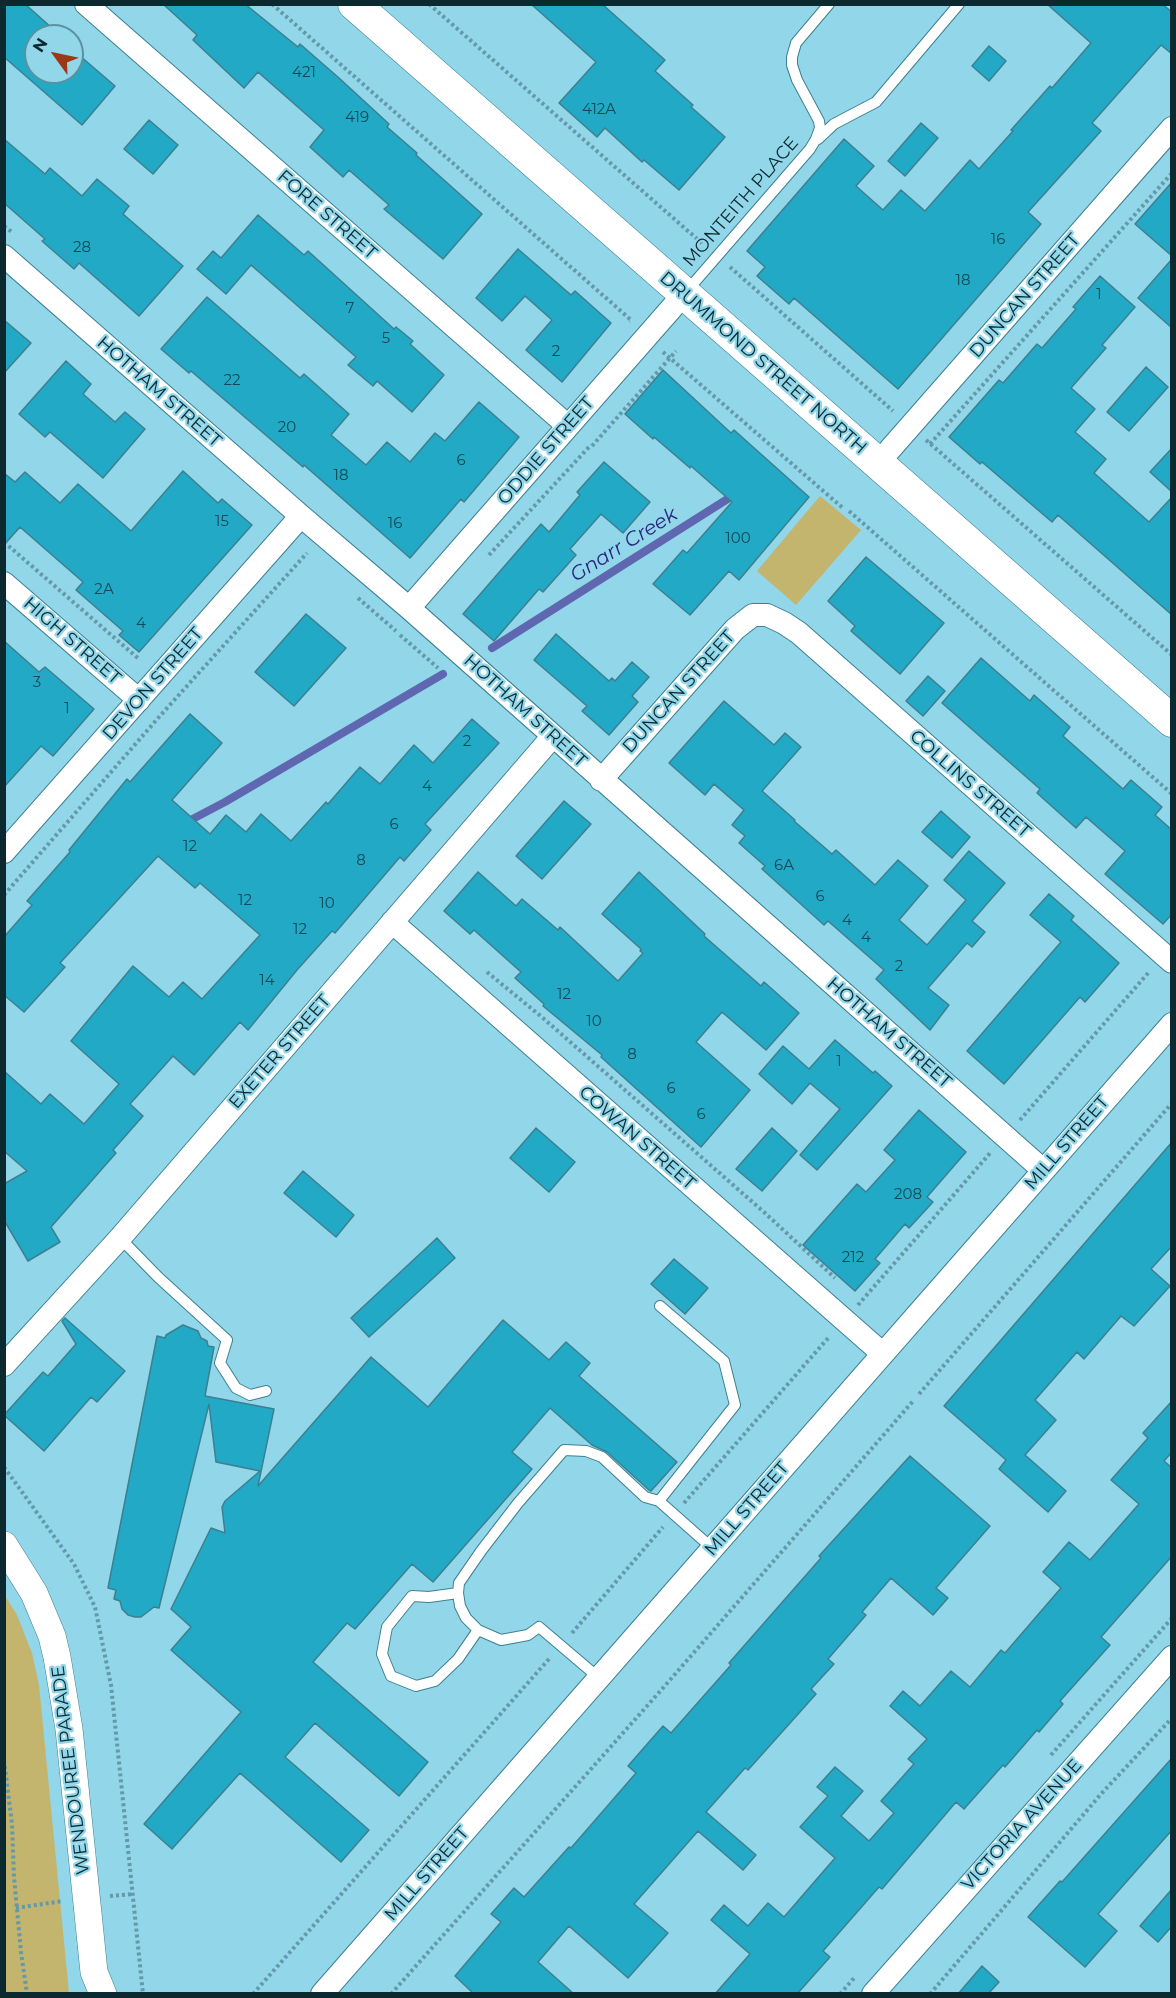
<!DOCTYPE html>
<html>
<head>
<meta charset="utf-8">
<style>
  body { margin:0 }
  #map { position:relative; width:1176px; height:1998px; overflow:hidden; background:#92d6e9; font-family:Montserrat,sans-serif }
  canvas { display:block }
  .frame { position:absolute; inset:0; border:6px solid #0c2930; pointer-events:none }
  .north { position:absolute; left:24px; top:24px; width:60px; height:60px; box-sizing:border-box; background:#92d6e9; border:2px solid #5c919f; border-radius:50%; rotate:303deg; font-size:16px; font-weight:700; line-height:24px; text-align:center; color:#0c2930 }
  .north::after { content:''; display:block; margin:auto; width:21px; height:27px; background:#9e3715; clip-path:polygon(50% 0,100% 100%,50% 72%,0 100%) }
</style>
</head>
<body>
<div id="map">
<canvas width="1176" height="1998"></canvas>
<div class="frame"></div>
<div class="north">N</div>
</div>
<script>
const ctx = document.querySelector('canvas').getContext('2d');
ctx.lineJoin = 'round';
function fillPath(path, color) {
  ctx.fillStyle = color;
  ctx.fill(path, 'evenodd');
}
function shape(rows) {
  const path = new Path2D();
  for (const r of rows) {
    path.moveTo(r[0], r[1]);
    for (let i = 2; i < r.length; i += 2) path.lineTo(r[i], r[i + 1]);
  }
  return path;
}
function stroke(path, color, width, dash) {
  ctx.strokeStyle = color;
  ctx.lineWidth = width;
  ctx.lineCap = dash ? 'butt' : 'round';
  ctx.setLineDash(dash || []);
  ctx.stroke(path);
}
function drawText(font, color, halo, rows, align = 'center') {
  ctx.font = font + ' Montserrat,sans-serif';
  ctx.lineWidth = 4.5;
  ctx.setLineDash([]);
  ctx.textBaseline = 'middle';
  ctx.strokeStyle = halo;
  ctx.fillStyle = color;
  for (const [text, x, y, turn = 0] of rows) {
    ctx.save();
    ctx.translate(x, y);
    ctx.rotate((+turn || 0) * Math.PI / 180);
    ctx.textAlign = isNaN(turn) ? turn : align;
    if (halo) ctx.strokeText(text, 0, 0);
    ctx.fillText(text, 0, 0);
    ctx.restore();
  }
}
const green = shape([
  [820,496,861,530,796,605,757,571],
  [4,1594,17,1615,32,1653,39,1685,69,1993,5,1993]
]);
const stream = shape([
  [492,648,737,493],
  [185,823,225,802,443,674]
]);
const building = shape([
  [4,4,25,4,61,36,36,36,36,72,72,72,72,49,115,86,82,125,4,57,4,4],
  [163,4,245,4,298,47,300,44,339,78,389,124,387,127,417,153,416,155,482,214,443,259,384,209,389,205,349,170,343,177,310,147,324,130,258,72,244,88,193,40,197,35,163,4],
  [531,4,602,4,665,60,655,71,693,105,691,107,725,137,679,190,644,160,642,162,605,128,597,137,559,103,596,62,531,4],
  [1047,4,1162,4,1172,12,1172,54,1161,45,1092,123,1101,131,1028,212,1041,224,898,389,794,298,789,304,757,276,765,267,747,251,844,139,874,166,856,186,883,210,901,190,925,211,970,160,979,169,1013,131,1011,130,1050,86,1052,88,1091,43,1047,4],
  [989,46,1006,61,989,81,972,66,989,46],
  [149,120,178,145,153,174,124,149,149,120],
  [921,123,938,138,905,176,888,161,921,123],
  [4,139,45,174,50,168,82,196,97,179,129,206,123,214,183,266,139,316,79,263,74,269,42,241,45,239,4,203,4,139],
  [1172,182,1172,256,1135,224,1172,182],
  [258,215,304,255,308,251,394,329,396,327,413,341,410,344,444,375,412,412,377,381,373,386,348,365,356,357,251,265,226,294,197,269,213,251,221,258,258,215],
  [518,249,571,295,575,291,611,323,562,382,526,350,552,320,525,296,502,321,476,298,518,249],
  [1172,259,1172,328,1138,298,1172,259],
  [1100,276,1135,307,1102,345,1106,348,1071,388,1095,409,1075,432,1106,459,1094,473,1149,522,1172,497,1172,615,1058,515,1052,522,982,462,980,464,949,437,999,380,1003,383,1037,344,1042,348,1076,309,1073,307,1100,276],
  [207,297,300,378,304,374,349,414,331,435,366,465,387,442,410,462,435,433,445,441,479,402,519,437,464,502,461,499,410,558,304,465,303,467,191,371,189,373,161,349,207,297],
  [4,320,31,343,4,373,4,320],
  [66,361,91,384,83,394,115,422,125,412,145,429,103,478,50,432,45,437,19,414,66,361],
  [1146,367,1168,387,1129,431,1107,412,1146,367],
  [663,370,731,433,734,430,809,497,739,580,729,571,690,615,653,584,683,550,687,553,732,502,691,466,690,468,654,437,653,439,625,414,663,370],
  [1172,448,1172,492,1150,472,1172,448],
  [604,462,650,502,623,533,601,514,570,549,576,555,543,592,539,589,494,641,463,614,541,524,549,532,580,495,577,492,604,462],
  [183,471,218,503,222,499,252,525,139,652,119,635,123,631,76,590,83,582,20,527,4,545,4,473,15,482,25,472,60,503,78,484,131,531,183,471],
  [866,557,944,623,900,674,851,631,855,626,828,601,866,557],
  [306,614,346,648,294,706,255,672,306,614],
  [556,634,609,681,612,678,615,681,632,662,649,677,632,696,638,702,609,735,582,711,587,706,534,660,556,634],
  [4,641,39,672,45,667,94,709,53,756,41,746,4,787,4,641],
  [981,658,1030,701,1034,695,1070,727,1063,736,1123,789,1131,780,1162,807,1155,815,1172,830,1172,914,1163,924,1105,874,1125,851,1086,817,1076,828,1037,793,1040,789,942,703,981,658],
  [928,676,945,691,923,716,906,701,928,676],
  [724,701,774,745,785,733,801,747,762,791,795,820,794,821,832,854,836,850,875,885,898,860,928,886,899,920,927,945,966,900,944,880,969,851,1005,883,972,921,985,932,972,947,967,943,928,988,949,1005,930,1030,876,979,884,970,828,921,824,925,762,869,765,866,739,843,745,836,732,825,744,810,714,784,705,795,669,763,724,701],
  [190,714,222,743,172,800,210,834,226,815,246,832,261,814,291,841,326,802,328,804,360,767,380,784,414,745,433,763,472,719,499,743,425,824,431,830,404,861,400,857,335,933,332,931,297,970,248,1030,240,1022,194,1075,173,1056,130,1104,143,1116,113,1150,116,1153,51,1227,60,1242,28,1261,4,1220,4,1184,27,1171,4,1151,4,1071,41,1104,50,1094,84,1124,119,1084,71,1041,133,966,169,997,183,982,202,999,260,935,200,883,195,888,158,856,60,963,65,967,24,1012,4,995,4,937,32,905,27,901,70,852,69,850,127,779,130,782,190,714],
  [564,801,591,824,542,879,516,856,564,801],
  [941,811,970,837,952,858,922,832,941,811],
  [478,872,516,906,522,899,558,930,560,927,618,981,643,953,640,951,641,949,602,914,639,872,705,934,704,936,761,986,764,982,799,1013,766,1050,722,1012,696,1042,750,1090,701,1147,601,1057,602,1055,543,1006,544,1004,515,978,521,972,474,930,470,934,444,911,478,872],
  [1049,894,1074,916,1071,920,1119,963,1085,1002,1080,997,1004,1084,967,1051,1061,942,1030,915,1049,894],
  [835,1040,873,1073,875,1071,892,1086,817,1170,800,1155,840,1109,810,1083,792,1104,759,1074,783,1046,809,1069,835,1040],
  [919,1110,966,1152,927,1197,933,1202,909,1228,905,1224,875,1259,880,1263,855,1291,803,1245,857,1184,866,1192,895,1160,884,1150,919,1110],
  [536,1128,575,1162,549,1192,510,1158,536,1128],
  [772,1128,797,1151,762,1191,736,1169,772,1128],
  [1172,1142,1172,1246,1151,1269,1170,1286,1134,1326,1121,1316,1084,1359,1077,1352,1035,1400,1056,1420,1025,1455,1066,1491,1048,1512,999,1469,1006,1460,944,1406,1172,1142],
  [303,1171,354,1215,336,1237,284,1193,303,1171],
  [437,1238,455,1258,369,1337,351,1318,437,1238],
  [674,1259,708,1288,685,1314,651,1284,674,1259],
  [65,1318,125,1371,97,1402,91,1397,44,1451,4,1415,43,1372,48,1376,76,1344,62,1321,65,1318],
  [503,1320,549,1360,566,1342,590,1363,579,1376,677,1462,651,1491,649,1490,607,1452,592,1445,550,1408,512,1452,532,1469,433,1582,412,1564,355,1629,347,1623,313,1662,428,1762,399,1796,315,1723,285,1757,369,1830,341,1862,240,1773,172,1849,144,1824,241,1712,171,1650,191,1627,171,1609,211,1528,225,1533,222,1507,225,1501,260,1471,216,1462,209,1404,159,1608,154,1607,141,1617,135,1617,128,1615,122,1609,120,1601,114,1599,116,1590,108,1588,157,1336,165,1338,166,1335,183,1325,198,1331,201,1338,207,1341,208,1346,214,1347,205,1396,274,1409,258,1486,371,1357,428,1407,503,1320],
  [1172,1401,1172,1452,1164,1461,1172,1468,1172,1556,1101,1637,1110,1645,1060,1701,1063,1704,1039,1732,1037,1730,1005,1767,1003,1765,964,1809,956,1802,882,1889,879,1887,823,1951,830,1957,797,1994,715,1994,750,1954,711,1920,724,1905,748,1926,768,1903,784,1917,835,1858,800,1827,828,1796,817,1787,835,1767,863,1791,841,1816,869,1841,894,1813,881,1801,914,1764,908,1759,927,1739,890,1706,903,1691,920,1706,951,1671,970,1687,1001,1650,1005,1653,1061,1588,1043,1572,1069,1542,1090,1560,1139,1504,1111,1480,1148,1438,1143,1433,1172,1401],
  [910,1456,990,1526,936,1588,948,1598,933,1615,891,1578,862,1612,866,1615,828,1659,834,1664,811,1689,816,1694,748,1770,745,1768,706,1812,756,1855,743,1870,698,1831,634,1904,668,1933,628,1978,569,1926,538,1962,574,1994,474,1994,455,1976,501,1922,491,1914,514,1888,524,1897,569,1847,571,1848,636,1773,628,1766,663,1726,671,1733,731,1665,729,1663,821,1558,819,1556,910,1456],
  [1172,1758,1172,1830,1098,1914,1117,1931,1085,1967,1028,1917,1060,1881,1062,1882,1172,1758],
  [1172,1889,1172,1926,1158,1942,1140,1926,1172,1889],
  [982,1966,999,1982,988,1994,958,1994,982,1966]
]);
const path = shape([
  [272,4,631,320,629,321],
  [429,4,704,245],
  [4,226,13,233],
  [730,267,893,411],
  [663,352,844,509],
  [926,440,1172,655],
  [930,444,1172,173],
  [592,446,676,351],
  [849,511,1172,794],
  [4,542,140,660],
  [489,555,589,447],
  [358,598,396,631],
  [400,635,438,668],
  [4,895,159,717,307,553],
  [487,972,543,1018,765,1213,835,1278],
  [1020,1120,1149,972],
  [858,1305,991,1152],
  [919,1394,1172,1103],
  [4,1467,74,1564,95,1607,111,1685,143,1994],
  [684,1503,829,1337],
  [572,1633,663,1527],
  [1051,1755,1172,1618],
  [4,1760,12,1824,14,1877,21,1952,27,1994],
  [110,1896,133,1894],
  [16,1908,63,1901],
  [253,1994,549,1659],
  [391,1994,663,1688,914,1400],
  [840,1994,854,1978],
  [930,1994,1101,1794,1172,1718]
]);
const service = shape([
  [818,139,834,124,876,102,959,4],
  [686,292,810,149,816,139,820,128,819,121,797,80,792,65,792,57,796,43,829,4],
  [120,1238,158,1277,227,1340,220,1363,236,1388,250,1395,266,1391],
  [659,1501,735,1405,724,1361,660,1306],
  [458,1593,429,1597,412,1596,387,1627,382,1654,391,1676,416,1686,435,1681,458,1659,478,1630],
  [599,1678,539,1627,528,1635,501,1640,478,1630,466,1618,460,1606,458,1593,459,1583,481,1551,518,1503,564,1450,586,1451,602,1457,645,1497,659,1501,712,1548]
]);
const minor = shape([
  [86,4,568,426],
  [4,256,301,516,409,608,1043,1170],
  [878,463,1172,128],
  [4,583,139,700],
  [409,608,684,294],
  [601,780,735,629,753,615,767,615,784,623,799,633,1172,962],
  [4,852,301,516],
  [392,922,883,1354],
  [4,1365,120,1238,553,736],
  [322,1994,1172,1024],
  [873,1994,1172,1657]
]);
const tertiary = shape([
  [4,1545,34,1593,52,1636,57,1657,69,1729,94,1972,103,1994]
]);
const secondary = shape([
  [354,4,1172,721]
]);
const numberNames = [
  ["421",304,73],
  ["412A",599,110],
  ["419",357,118],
  ["16",998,240],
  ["28",82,248],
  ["18",963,281],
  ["1",1099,295],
  ["7",350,309],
  ["5",386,339],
  ["2",556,352],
  ["22",232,381],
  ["20",287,428],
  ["6",461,461],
  ["18",341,476],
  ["15",222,522],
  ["16",395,524],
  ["100",738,539],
  ["2A",104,590],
  ["4",141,624],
  ["3",37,683],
  ["1",67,709],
  ["2",467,742],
  ["4",427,787],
  ["6",394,825],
  ["12",190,847],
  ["8",361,861],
  ["6A",784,866],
  ["6",820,897],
  ["12",245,901],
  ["10",327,904],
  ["4",847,921],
  ["12",300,930],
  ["4",866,938],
  ["2",899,967],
  ["14",267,981],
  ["12",564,995],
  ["10",594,1022],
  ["8",632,1055],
  ["1",839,1062],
  ["6",671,1089],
  ["6",701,1115],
  ["208",908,1195],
  ["212",853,1258]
];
const streetNames = [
  ["MONTEITH PLACE",741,202,-49],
  ["FORE STREET",327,215,41],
  ["DUNCAN STREET",1025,296,-49],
  ["DRUMMOND STREET NORTH",763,363,41],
  ["HOTHAM STREET",159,392,41],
  ["ODDIE STREET",546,451,-49],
  ["HIGH STREET",72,641,41],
  ["DEVON STREET",153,684,-49],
  ["DUNCAN STREET",679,692,-48],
  ["HOTHAM STREET",525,711,42],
  ["COLLINS STREET",970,784,41],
  ["HOTHAM STREET",889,1033,41],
  ["EXETER STREET",280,1052,-49],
  ["COWAN STREET",637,1138,41],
  ["MILL STREET",1067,1143,-49],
  ["MILL STREET",747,1509,-49],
  ["WENDOUREE PARADE",71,1770,-97],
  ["VICTORIA AVENUE",1022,1825,-48],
  ["MILL STREET",427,1874,-49]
];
const waterNames = [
  ["Gnarr Creek",624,545,-32]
];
fillPath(green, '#c3b46e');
stroke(stream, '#5f67b1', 8);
fillPath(building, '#22a9c6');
stroke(building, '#3c7f90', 1.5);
stroke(service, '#3d8091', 12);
stroke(minor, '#3d8091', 24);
stroke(tertiary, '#3d8091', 28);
stroke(secondary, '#3d8091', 33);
stroke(path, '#6399a8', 4, [3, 3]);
stroke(service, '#fff', 10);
stroke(minor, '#fff', 22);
stroke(tertiary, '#fff', 27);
stroke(secondary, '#fff', 32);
drawText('15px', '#124956', null, numberNames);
drawText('18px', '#0c2930', '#92d6e9', streetNames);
drawText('italic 20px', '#29247e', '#92d6e9', waterNames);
</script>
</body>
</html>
